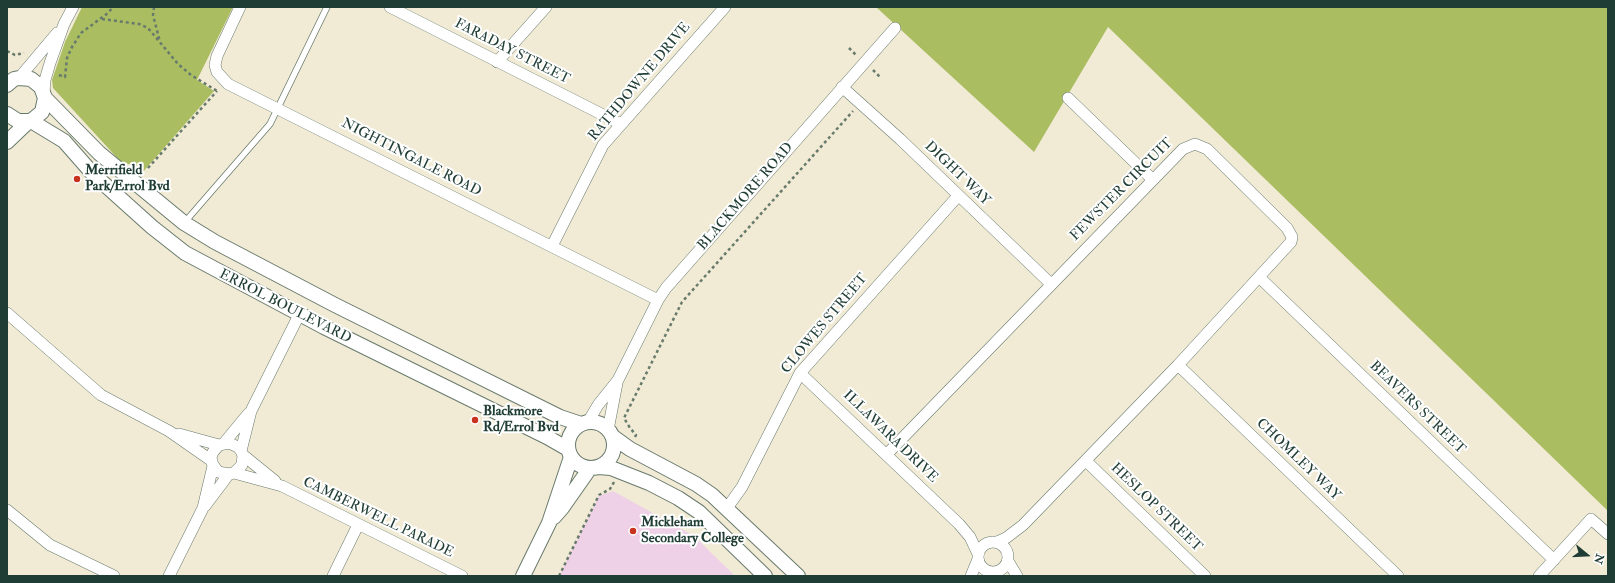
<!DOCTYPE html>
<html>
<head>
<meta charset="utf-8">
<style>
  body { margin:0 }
  #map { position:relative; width:1615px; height:583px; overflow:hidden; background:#f1ebd5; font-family:"IM FELL Double Pica",serif }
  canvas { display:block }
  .frame { position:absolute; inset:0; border:8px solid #1f3d34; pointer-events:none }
  .north { position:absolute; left:1567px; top:535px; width:40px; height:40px; -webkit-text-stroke:3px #fff; paint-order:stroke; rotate:108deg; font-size:11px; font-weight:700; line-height:16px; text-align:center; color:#1f3d34 }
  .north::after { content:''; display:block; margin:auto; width:14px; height:18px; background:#1f3d34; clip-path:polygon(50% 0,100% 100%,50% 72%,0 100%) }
</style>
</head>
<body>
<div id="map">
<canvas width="1615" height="583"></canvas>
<div class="frame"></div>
<div class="north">N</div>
</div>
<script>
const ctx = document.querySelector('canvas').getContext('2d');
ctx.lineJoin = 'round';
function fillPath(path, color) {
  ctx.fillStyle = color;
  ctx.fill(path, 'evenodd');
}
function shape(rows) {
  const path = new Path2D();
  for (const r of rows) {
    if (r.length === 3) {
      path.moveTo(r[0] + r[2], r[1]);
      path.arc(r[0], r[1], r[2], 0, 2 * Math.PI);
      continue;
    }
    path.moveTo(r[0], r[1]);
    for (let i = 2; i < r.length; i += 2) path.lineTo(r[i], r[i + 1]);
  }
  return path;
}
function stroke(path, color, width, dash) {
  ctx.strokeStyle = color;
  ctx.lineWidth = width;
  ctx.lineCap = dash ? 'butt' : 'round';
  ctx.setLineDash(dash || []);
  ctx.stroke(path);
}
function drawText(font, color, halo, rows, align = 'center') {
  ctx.font = font + ' "IM FELL Double Pica",serif';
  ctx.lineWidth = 4;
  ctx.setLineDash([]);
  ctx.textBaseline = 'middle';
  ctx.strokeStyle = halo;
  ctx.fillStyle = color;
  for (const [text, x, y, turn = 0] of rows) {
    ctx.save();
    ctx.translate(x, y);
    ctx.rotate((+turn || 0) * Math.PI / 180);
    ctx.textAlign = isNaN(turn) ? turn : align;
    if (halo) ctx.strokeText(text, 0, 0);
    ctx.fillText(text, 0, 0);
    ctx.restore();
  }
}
const built = shape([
  [613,491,694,536,735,576,559,576,599,496]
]);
const green = shape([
  [82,7,233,7,197,80,214,91,142,173,131,165,120,161,53,88,52,80,65,42],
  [876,7,1608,7,1608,511,1108,27,1034,152]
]);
const path = shape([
  [154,7,153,15,160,42],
  [102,19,139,24,148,28,178,64,191,75,217,91],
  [849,48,857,56],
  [7,51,15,55,24,53],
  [873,70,881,78],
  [59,75,65,77,67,58,72,47,81,33,108,13,113,7],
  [148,168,217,91],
  [635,437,636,435,630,428,624,418,682,302,853,111],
  [559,576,599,495,610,489,614,482]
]);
const service = shape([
  [184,223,270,124,327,7]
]);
const minor = shape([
  [240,7,217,56,215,65,217,72,228,84,658,300],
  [390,7,621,124],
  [497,62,546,7],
  [19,78,57,33],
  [842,87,900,139,1051,284],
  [44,92,45,80,50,63,64,24,73,7],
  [1068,98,1152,179],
  [552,246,603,145,725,7],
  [1259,277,1554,560],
  [7,313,101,395,169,431,212,461],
  [1178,365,1398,576],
  [800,373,959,524,970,537,978,554],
  [588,422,598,405,618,380,658,300,666,288,895,28],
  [608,430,617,383],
  [179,434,219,445],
  [224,443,248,414],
  [241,451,251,411,299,315],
  [887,454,1183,149,1195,144,1207,149,1287,228,1292,237,1291,242,1178,365,1023,525,1006,538,997,542],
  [243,455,275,481],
  [1086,461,1205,576],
  [234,473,242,465,243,455,241,451,238,447,229,443,219,445,213,452,211,457,212,463,218,472,229,474,234,473,282,486,462,576],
  [205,506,229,474],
  [727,508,742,487,800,373,958,196],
  [7,510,50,545,114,576],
  [993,557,15],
  [1008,561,1017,576],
  [169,576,203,508,213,466],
  [333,576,358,525],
  [971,576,978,559],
  [1539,576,1591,519,1608,534]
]);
const tertiary = shape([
  [7,85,14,79,19,78,31,79,41,87,45,98,42,112,31,121,18,121,7,114],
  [45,98,99,153,184,223,215,242,335,305,560,417,581,424],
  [31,121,64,141,93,174,152,227,185,253,324,327,547,437,568,449],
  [7,142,29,121],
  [591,445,23],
  [612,436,630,449,696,484,712,495,798,576],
  [598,467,611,468,649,483,678,498,699,512,765,576],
  [554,517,562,508,590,468],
  [523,576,549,523,571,457]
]);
const markers = [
  [77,179,4,"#c8321e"],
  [475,420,4,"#c8321e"],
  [633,531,4,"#c8321e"]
];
const streetNames = [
  ["FARADAY STREET",512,52,27],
  ["RATHDOWNE DRIVE",640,82,-50],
  ["NIGHTINGALE ROAD",411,158,27],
  ["DIGHT WAY",957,174,44],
  ["FEWSTER CIRCUIT",1122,190,-45],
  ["BLACKMORE ROAD",746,197,-49],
  ["ERROL BOULEVARD",285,307,27],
  ["CLOWES STREET",825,324,-50],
  ["BEAVERS STREET",1417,408,44],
  ["ILLAWARA DRIVE",890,437,44],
  ["CHOMLEY WAY",1298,460,44],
  ["HESLOP STREET",1156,508,44],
  ["CAMBERWELL PARADE",378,518,26]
];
const poiNames = [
  ["Merrifield",85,171],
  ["Park/Errol Bvd",85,187],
  ["Blackmore",483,412],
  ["Rd/Errol Bvd",483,428],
  ["Mickleham",641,523],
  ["Secondary College",641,539]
];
fillPath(built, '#eed0e7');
fillPath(green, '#aabd61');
stroke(service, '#687a6c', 7);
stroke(minor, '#687a6c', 12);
stroke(tertiary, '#687a6c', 16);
stroke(path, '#687a6c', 2.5, [3, 3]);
stroke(service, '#fff', 5.5);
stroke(minor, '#fff', 11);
stroke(tertiary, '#fff', 14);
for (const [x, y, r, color] of markers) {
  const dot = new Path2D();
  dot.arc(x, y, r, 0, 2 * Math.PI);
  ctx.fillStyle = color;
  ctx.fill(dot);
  stroke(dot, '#fff', 1.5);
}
drawText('14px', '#1f3d34', '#fff', streetNames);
drawText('bold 14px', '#1f3d34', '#fff', poiNames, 'left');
</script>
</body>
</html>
